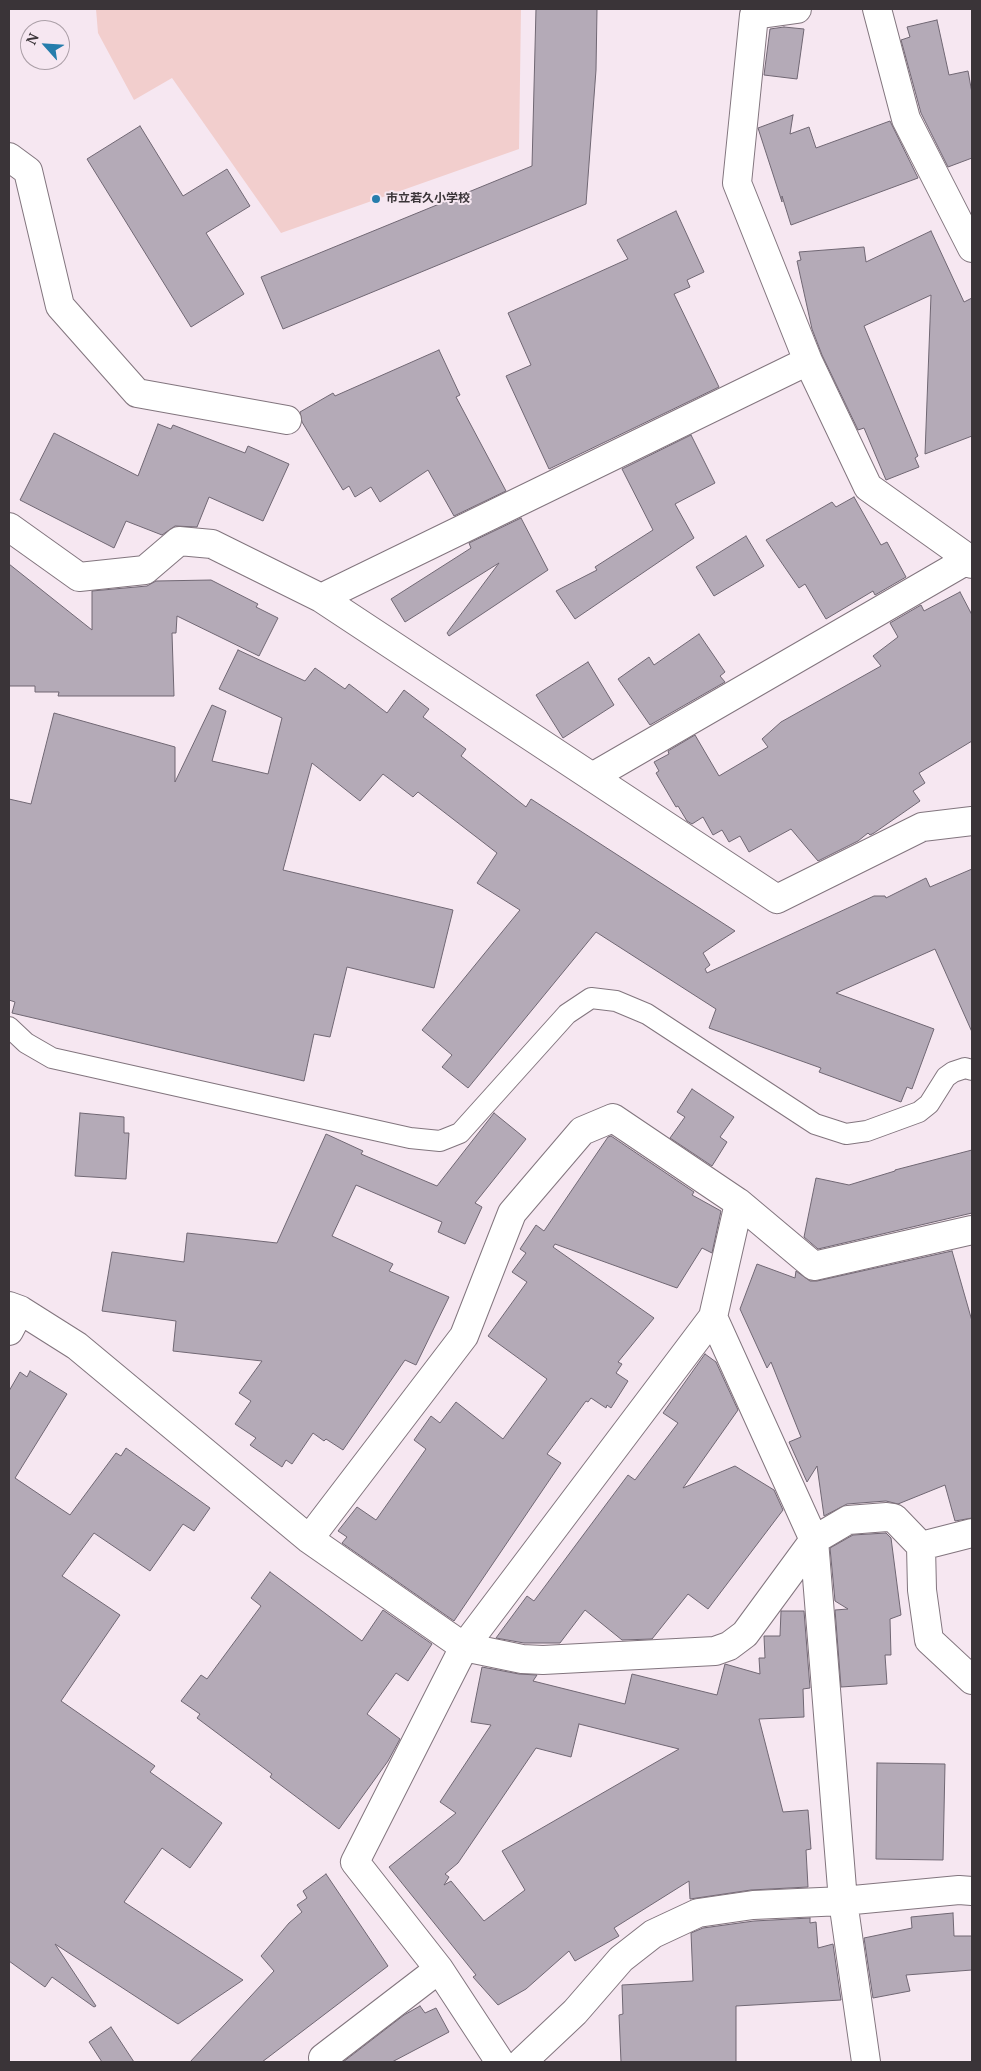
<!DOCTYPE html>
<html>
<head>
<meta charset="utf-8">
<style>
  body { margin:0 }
  #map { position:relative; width:981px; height:2071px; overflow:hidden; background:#f6e7f1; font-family:"PT Serif",serif }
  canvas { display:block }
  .frame { position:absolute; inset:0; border:10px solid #3a3438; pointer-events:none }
  .north { position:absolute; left:20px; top:20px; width:50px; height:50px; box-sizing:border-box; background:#f6e7f1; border:1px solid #ab9fa7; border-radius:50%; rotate:296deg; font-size:14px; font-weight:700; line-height:20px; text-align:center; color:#3a3438 }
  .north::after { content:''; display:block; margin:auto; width:18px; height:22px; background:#267dac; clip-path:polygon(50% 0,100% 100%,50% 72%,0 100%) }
</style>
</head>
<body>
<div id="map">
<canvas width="981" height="2071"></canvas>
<div class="frame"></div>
<div class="north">N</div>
</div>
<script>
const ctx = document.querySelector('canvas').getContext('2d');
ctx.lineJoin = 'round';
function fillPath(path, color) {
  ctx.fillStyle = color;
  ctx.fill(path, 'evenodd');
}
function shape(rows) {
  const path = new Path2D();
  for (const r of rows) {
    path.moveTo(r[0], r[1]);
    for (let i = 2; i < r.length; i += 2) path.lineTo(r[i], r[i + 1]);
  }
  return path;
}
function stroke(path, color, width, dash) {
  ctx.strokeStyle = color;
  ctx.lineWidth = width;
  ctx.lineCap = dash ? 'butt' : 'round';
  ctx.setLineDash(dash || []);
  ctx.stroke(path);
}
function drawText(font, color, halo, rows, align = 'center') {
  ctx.font = font + ' "PT Serif","Noto Sans JP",serif';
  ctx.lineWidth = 4;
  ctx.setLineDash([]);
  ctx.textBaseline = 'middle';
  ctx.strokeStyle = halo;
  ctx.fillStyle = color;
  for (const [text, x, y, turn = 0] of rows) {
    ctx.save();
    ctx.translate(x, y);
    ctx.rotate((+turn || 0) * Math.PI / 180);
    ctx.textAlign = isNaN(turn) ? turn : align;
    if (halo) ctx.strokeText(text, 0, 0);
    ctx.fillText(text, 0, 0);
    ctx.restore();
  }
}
const green = shape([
  [96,9,521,9,519,149,281,233,172,78,134,100,98,33]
]);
const building = shape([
  [536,9,597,9,596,70,586,204,283,329,261,277,532,166,536,9],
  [937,20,949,75,968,71,972,93,972,158,948,167,921,113,901,40,910,37,907,27,937,20],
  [784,27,804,29,797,79,764,75,770,29,784,27],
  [793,115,790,134,809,127,816,148,890,121,918,178,791,225,782,196,782,202,758,128,793,115],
  [140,126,183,196,227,169,250,206,206,233,244,294,191,327,87,159,140,126],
  [676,211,704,272,687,280,690,287,674,294,719,387,549,469,506,376,531,365,508,313,628,259,617,240,676,211],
  [931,231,964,302,972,298,972,436,925,454,931,295,864,326,918,456,915,458,919,467,886,480,864,428,858,430,822,355,812,329,797,261,801,260,799,252,864,247,866,262,931,231],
  [439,350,460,395,456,397,506,491,454,516,428,470,380,502,371,487,355,497,349,486,343,490,302,422,300,412,333,393,335,396,439,350],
  [158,424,171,429,173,425,245,453,248,446,289,464,263,521,209,497,197,527,175,526,162,535,126,521,114,548,20,500,54,433,138,476,158,424],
  [691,435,715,483,675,504,694,538,575,619,556,591,597,570,595,567,653,530,622,469,691,435],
  [854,497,881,545,887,542,906,577,875,595,873,591,826,619,805,584,799,588,766,540,832,502,836,507,854,497],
  [521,518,548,570,449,636,447,633,499,563,405,622,391,599,471,548,469,543,521,518],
  [746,536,764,566,714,596,696,567,746,536],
  [9,564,92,630,92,591,147,586,156,581,211,580,258,604,256,607,278,618,259,656,177,616,176,633,172,633,174,696,58,696,59,692,35,692,35,686,9,686,9,564],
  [960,592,972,615,972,741,919,773,925,783,913,791,920,801,874,833,870,835,868,833,858,841,818,861,791,829,749,852,740,836,729,842,722,830,713,835,703,817,692,824,687,821,678,806,676,807,656,773,659,771,654,762,669,754,668,751,695,735,719,776,768,747,762,739,781,722,881,666,873,656,898,637,890,623,921,605,924,611,960,592],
  [699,634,725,672,720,676,725,682,650,725,618,679,649,657,654,665,699,634],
  [238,650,305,681,315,668,345,689,349,684,387,713,404,690,429,709,423,717,466,749,461,756,526,807,531,799,735,931,703,953,710,965,705,969,707,973,874,896,885,896,886,898,926,878,930,887,972,869,972,1032,935,949,836,993,934,1029,912,1089,907,1087,901,1102,819,1072,821,1068,709,1028,716,1009,596,932,468,1088,442,1067,452,1055,422,1030,520,910,477,883,497,853,418,792,413,797,383,774,360,801,312,763,283,870,453,910,434,988,347,967,330,1037,314,1034,304,1081,12,1013,15,1002,9,1000,9,799,31,804,54,713,175,747,175,782,212,705,226,711,212,761,268,774,282,718,219,689,238,650],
  [588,662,614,705,563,738,536,695,588,662],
  [692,1089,734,1117,720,1137,727,1142,712,1166,670,1138,685,1117,677,1112,692,1089],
  [80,1113,124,1117,124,1133,129,1133,126,1179,75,1176,80,1113],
  [494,1113,526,1139,475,1203,482,1207,465,1244,438,1232,442,1222,356,1185,332,1236,393,1264,389,1271,449,1297,416,1365,405,1360,343,1450,326,1439,324,1441,313,1433,292,1464,286,1460,282,1467,250,1445,256,1438,235,1424,251,1401,239,1393,262,1361,173,1351,176,1321,102,1311,112,1252,184,1262,187,1233,277,1243,326,1134,363,1151,361,1154,437,1186,494,1113],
  [611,1136,694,1192,692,1195,721,1211,712,1253,702,1248,677,1288,555,1244,553,1247,654,1318,618,1362,622,1364,616,1373,628,1381,611,1408,607,1405,606,1408,591,1398,588,1402,586,1401,547,1454,561,1463,454,1621,342,1543,347,1537,338,1531,357,1507,376,1520,426,1449,414,1440,431,1416,440,1423,456,1402,503,1439,547,1379,488,1336,527,1282,512,1272,526,1253,520,1249,536,1225,544,1231,608,1137,611,1136],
  [972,1150,972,1213,818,1249,804,1237,816,1178,849,1185,895,1171,895,1170,972,1150],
  [952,1251,972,1321,972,1518,955,1521,945,1485,898,1504,886,1501,847,1504,824,1516,817,1466,807,1482,789,1442,801,1437,771,1362,767,1368,740,1309,757,1264,795,1278,796,1271,810,1281,817,1281,952,1251],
  [705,1354,716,1362,738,1410,683,1488,735,1466,774,1490,783,1510,708,1609,688,1594,652,1639,622,1640,585,1610,560,1643,524,1643,496,1638,527,1596,534,1601,628,1475,635,1480,678,1423,663,1413,705,1354],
  [30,1371,67,1394,15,1478,70,1515,116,1453,121,1456,126,1448,210,1508,194,1531,183,1524,150,1571,94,1533,62,1576,120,1615,61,1701,155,1766,150,1772,222,1823,190,1868,162,1848,124,1902,243,1980,178,2024,55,1944,96,2006,94,2007,52,1977,45,1987,9,1961,9,1391,20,1372,27,1377,30,1371],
  [886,1533,891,1538,901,1615,890,1619,891,1655,885,1655,887,1684,841,1687,835,1610,848,1609,835,1601,830,1548,853,1535,886,1533],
  [270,1572,362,1641,383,1610,432,1644,408,1681,396,1673,367,1714,400,1739,388,1761,339,1829,270,1777,272,1774,197,1718,200,1714,181,1701,201,1675,207,1679,261,1606,251,1598,270,1572],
  [781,1611,804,1611,810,1688,803,1689,804,1717,759,1719,783,1812,808,1810,811,1849,806,1850,808,1887,751,1890,690,1899,689,1881,614,1928,619,1936,575,1961,569,1951,526,1989,498,2005,473,1977,476,1975,389,1867,456,1813,440,1802,491,1725,471,1722,482,1667,519,1674,537,1675,533,1681,625,1704,632,1674,717,1695,725,1664,760,1674,759,1658,765,1658,764,1636,780,1636,781,1611],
  [579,1724,679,1749,502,1851,525,1890,484,1921,451,1881,444,1885,449,1877,445,1874,458,1863,536,1748,571,1757,579,1724],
  [877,1763,945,1764,943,1860,876,1859,877,1763],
  [326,1874,388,1966,262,2062,190,2062,274,1971,261,1956,289,1923,302,1912,297,1905,307,1898,303,1891,326,1874],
  [953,1913,954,1936,972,1936,972,1970,906,1975,910,1991,873,1998,864,1938,912,1928,911,1917,953,1913],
  [810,1918,810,1923,816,1922,818,1948,833,1944,841,2000,736,2006,736,2062,621,2062,619,2015,623,2014,622,1985,693,1981,691,1933,703,1928,754,1921,810,1918],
  [420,2006,425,2013,436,2008,449,2032,392,2062,343,2062,404,2015,420,2006],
  [111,2027,134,2062,102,2062,89,2042,111,2027]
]);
const service = shape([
  [9,1027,26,1043,52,1058,410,1138,440,1141,460,1133,567,1014,591,998,616,1001,647,1014,815,1124,846,1134,867,1131,919,1112,929,1104,946,1077,953,1072,965,1068,972,1070]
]);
const minor = shape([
  [877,9,906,119,972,248],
  [9,157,28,171,60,306,137,393,287,420],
  [808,361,868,487,969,559,972,564],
  [9,527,79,577,145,570,179,541,212,544,321,598,808,361,737,183,754,15,797,9],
  [321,598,777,899,922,827,972,821],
  [592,777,969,559],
  [739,1203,713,1317,814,1540,843,1901,866,2062],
  [9,1306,20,1310,77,1346,309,1539,464,1647,522,1659,543,1660,715,1651,729,1646,745,1634,814,1540,848,1520,887,1517,894,1518,921,1546,922,1590,929,1640,972,1680],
  [9,1331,20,1310],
  [309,1539,464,1336,512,1213,582,1131,613,1118,739,1203,814,1266,972,1230],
  [921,1546,972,1533],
  [323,2058,439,1969],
  [500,2062,439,1969,355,1862,464,1647,713,1317],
  [522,2062,575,2012,621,1959,653,1934,698,1913,753,1905,843,1901,959,1890,972,1891]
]);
const markers = [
  [376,199,5,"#267dac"]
];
const poiNames = [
  ["市立若久小学校",386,199]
];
fillPath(green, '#f2cecd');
fillPath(building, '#b4aab7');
stroke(building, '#706773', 1);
stroke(service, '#82757e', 22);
stroke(minor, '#82757e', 30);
stroke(service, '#fff', 20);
stroke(minor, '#fff', 28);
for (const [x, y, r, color] of markers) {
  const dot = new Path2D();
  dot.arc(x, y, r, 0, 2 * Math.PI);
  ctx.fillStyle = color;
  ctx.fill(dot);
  stroke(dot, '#f6e7f1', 2);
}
drawText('bold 12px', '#3a3438', '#f6e7f1', poiNames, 'left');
</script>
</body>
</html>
